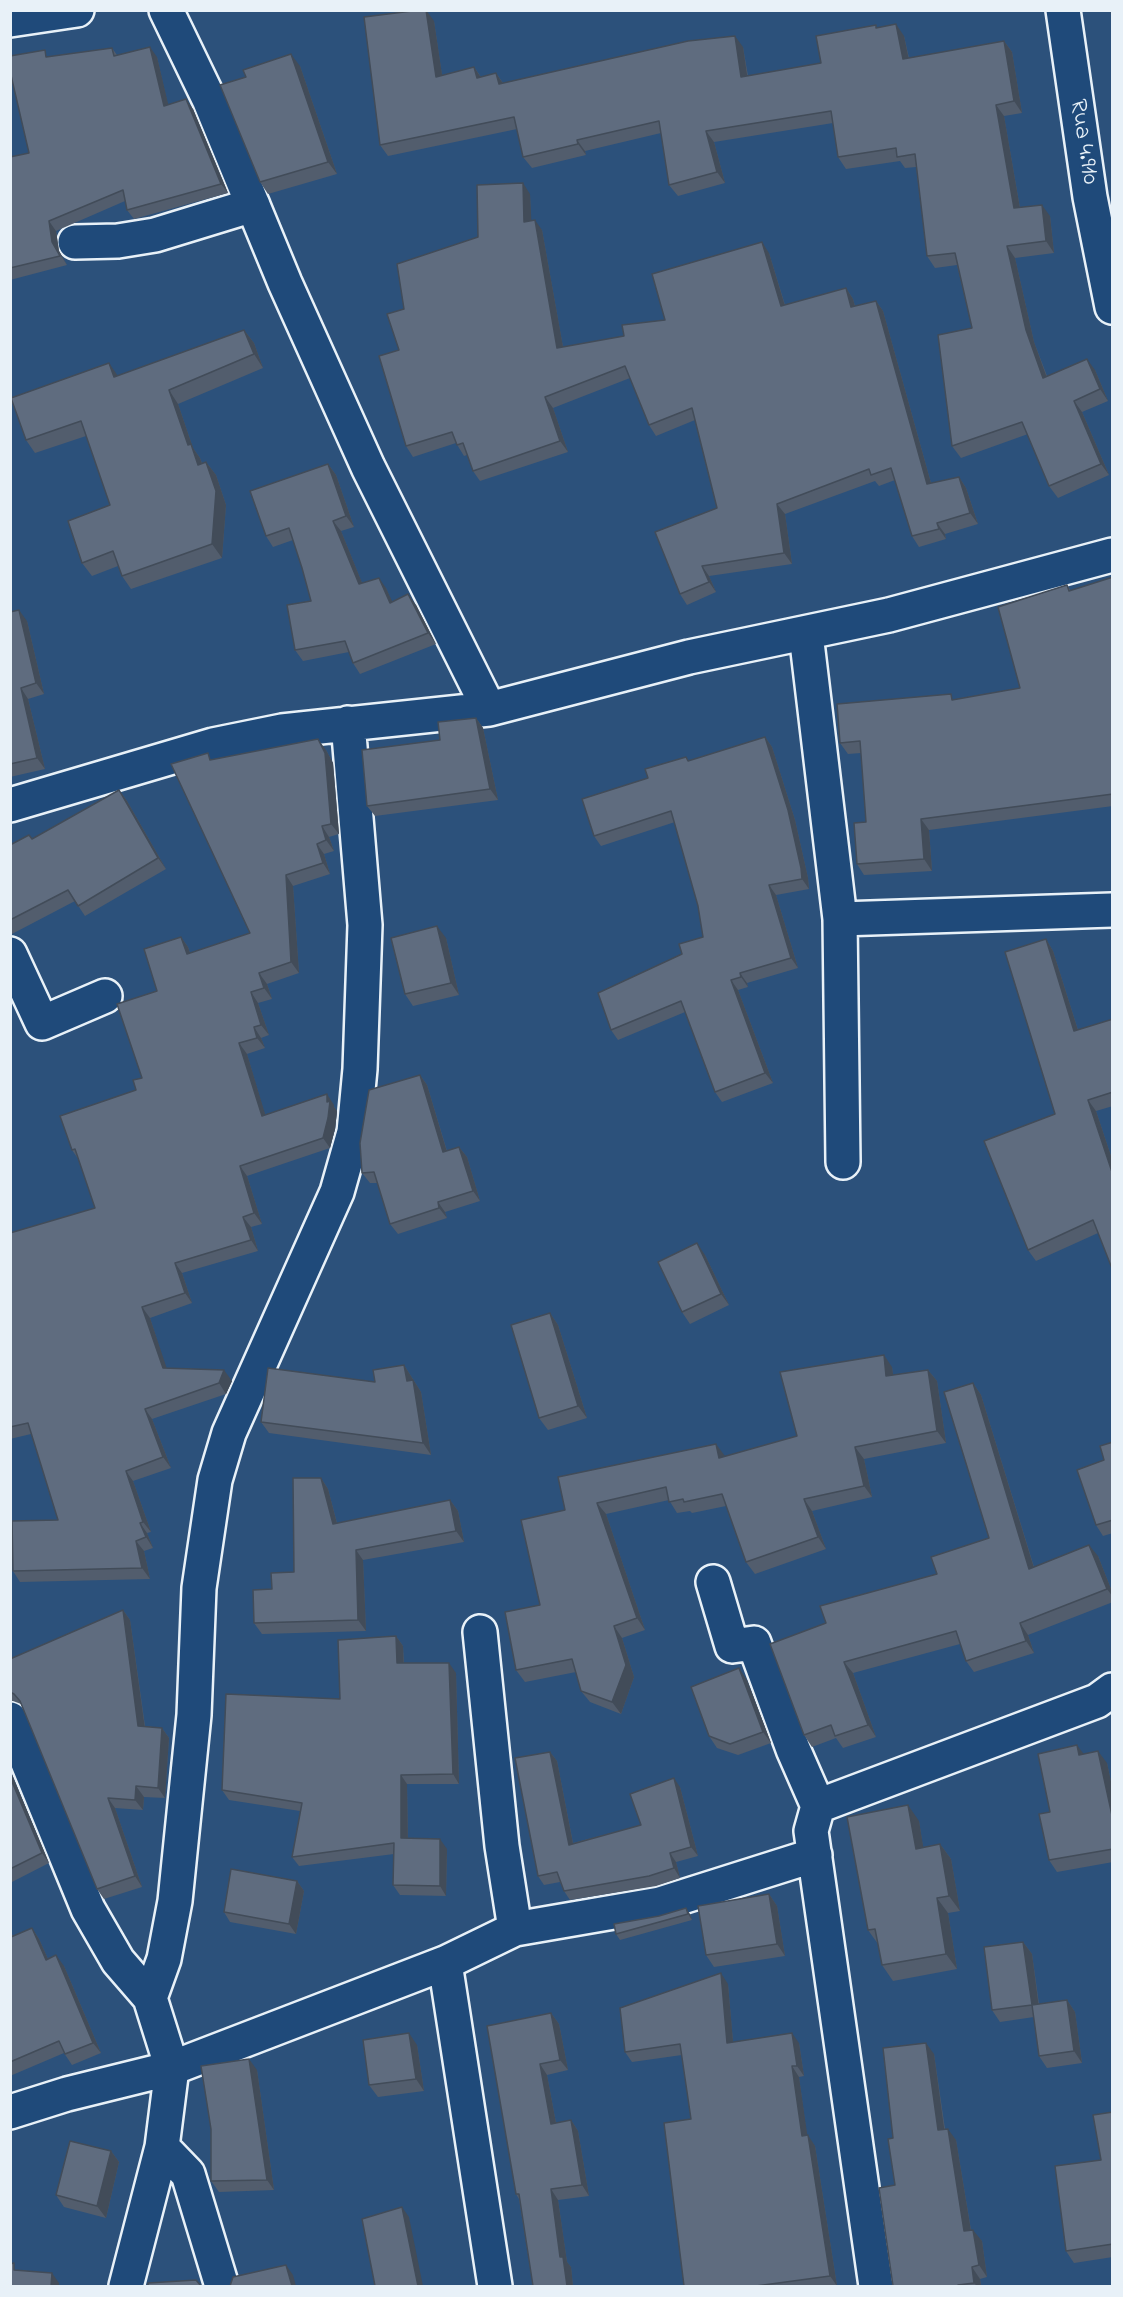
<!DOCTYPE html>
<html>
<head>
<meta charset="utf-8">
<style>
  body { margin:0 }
  #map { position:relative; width:1123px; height:2297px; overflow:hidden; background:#2c517b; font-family:"Indie Flower",sans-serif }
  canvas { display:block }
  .frame { position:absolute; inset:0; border:12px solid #e8f1f8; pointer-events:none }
</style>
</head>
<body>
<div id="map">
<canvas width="1123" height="2297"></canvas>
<div class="frame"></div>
</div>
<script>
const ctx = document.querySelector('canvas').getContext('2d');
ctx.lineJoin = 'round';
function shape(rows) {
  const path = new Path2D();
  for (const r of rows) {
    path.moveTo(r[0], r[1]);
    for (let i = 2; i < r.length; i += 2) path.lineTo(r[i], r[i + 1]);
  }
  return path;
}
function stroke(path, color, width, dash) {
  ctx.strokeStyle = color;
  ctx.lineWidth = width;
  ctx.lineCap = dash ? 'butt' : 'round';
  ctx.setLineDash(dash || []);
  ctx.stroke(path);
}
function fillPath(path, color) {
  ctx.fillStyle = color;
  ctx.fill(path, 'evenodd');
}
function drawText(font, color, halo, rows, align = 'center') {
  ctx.font = font + ' "Indie Flower",sans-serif';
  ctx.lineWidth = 4.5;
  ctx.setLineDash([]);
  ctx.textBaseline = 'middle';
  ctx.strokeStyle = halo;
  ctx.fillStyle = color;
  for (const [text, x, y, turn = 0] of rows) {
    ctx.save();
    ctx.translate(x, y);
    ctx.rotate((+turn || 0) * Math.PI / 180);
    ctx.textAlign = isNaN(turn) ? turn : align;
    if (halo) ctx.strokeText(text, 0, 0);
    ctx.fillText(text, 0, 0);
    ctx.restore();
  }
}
const street = shape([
  [166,10,209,99,285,283,368,467,489,709],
  [1063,10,1090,197,1112,307],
  [75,242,118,241,155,235,253,205],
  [806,634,840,919,843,1162],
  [10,805,213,745,282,731,489,709,689,657,889,615,1112,555],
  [840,919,1112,910],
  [10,954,42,1023,105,996],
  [713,1582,732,1646,754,1643,793,1749,818,1806],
  [480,1632,502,1846,515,1929],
  [10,1719,88,1909,118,1961,150,1998,172,2068,162,2147,126,2286],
  [445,1963,495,2286],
  [150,1998,164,1959,175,1901,194,1715,199,1588,215,1480,229,1433,337,1192,354,1132,360,1069,365,925,348,723],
  [10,2112,67,2094,172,2068,445,1963,515,1929,660,1904,815,1855],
  [162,2147,188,2174,222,2286],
  [876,2286,811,1831,818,1806,1097,1701,1112,1690]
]);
const secondary = shape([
  [10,20,77,10]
]);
const wall = shape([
  [434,21,442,75,474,67,481,77,496,73,503,83,743,47,748,76,821,63,878,28,904,36,909,58,1004,41,1012,52,1022,113,1004,116,1020,208,1050,216,1054,253,1015,258,1034,342,1047,376,1095,370,1108,401,1082,412,1109,475,1058,498,1049,486,1028,434,961,458,952,446,972,328,957,265,935,268,927,256,916,167,905,168,900,161,846,169,838,157,833,123,714,142,725,183,678,196,669,185,661,133,585,151,586,155,532,168,523,157,517,129,388,156,380,145],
  [112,48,117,55,157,57,168,105,193,109,228,193,134,219,127,210,125,201,56,231,59,251,67,265,10,280,10,157,29,153,49,57],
  [300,66,337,174,268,194,260,182,246,77],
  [530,194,531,221,542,230,563,347,624,336,665,320,769,253,785,305,846,288,853,299,855,306,876,301,883,311,931,483,959,477,966,488,978,524,945,534,946,539,919,547,912,536,895,480,879,486,875,481,785,514,792,564,709,576,716,592,687,605,680,594,717,508,695,420,656,436,649,425,630,378,553,408,568,452,480,481,473,471,467,455,464,456,456,443,413,457,406,446,399,350,404,309,478,237],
  [244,330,254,343,263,368,178,404,193,448,200,458,202,463,206,462,216,475,226,505,222,558,131,589,122,576,118,566,92,576,82,563,110,505,86,436,35,453,26,440,117,376],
  [328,464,336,475,354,527,341,531,362,583,386,588,392,602,416,605,436,644,360,674,353,663,349,652,303,661,295,650,311,601,302,568,293,540,273,547,266,536],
  [1113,577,1113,806,929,830,932,871,864,875,857,864,866,822,861,753,848,754,840,743,955,699,1020,688,1067,585,1071,591],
  [10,612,27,621,44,694,28,699,45,769,10,777],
  [476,718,483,728,498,800,375,816,367,806,440,740],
  [765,737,772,747,795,820,808,878,809,889,776,895,798,968,747,983,748,987,738,990,773,1083,722,1102,715,1092,685,1012,618,1040,611,1030,682,954,703,937,698,906,675,822,601,846,594,836,648,778,686,757,689,761],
  [326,750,333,763,339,834,329,837,334,851,324,854,330,874,293,886,299,973,267,984,272,999,258,1003,269,1035,261,1038,265,1048,247,1054,265,1115,334,1105,334,1107,337,1111,335,1129,330,1148,247,1176,262,1224,251,1227,258,1251,182,1273,192,1303,150,1318,166,1368,232,1381,226,1394,152,1419,171,1468,133,1481,151,1532,147,1533,153,1548,144,1551,150,1579,20,1582,13,1571,58,1520,31,1434,10,1439,10,1233,95,1208,79,1160,72,1150,136,1090,142,1078,157,991,181,937,188,947,190,953,250,933,212,760],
  [119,790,127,801,166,869,85,916,75,901,10,935,10,845,29,835,32,839],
  [446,938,459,995,413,1006,405,994],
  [1046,939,1053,951,1078,1030,1113,1019,1113,1106,1096,1111,1113,1162,1113,1271,1098,1233,1036,1261,1028,1250,1055,1114],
  [420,1075,427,1085,447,1151,459,1147,467,1157,480,1201,445,1212,447,1218,398,1234,390,1224,377,1183,370,1183,362,1173],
  [705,1255,729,1305,690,1324,682,1312],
  [550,1313,558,1325,587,1418,548,1430,539,1418],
  [404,1365,421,1392,431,1455,269,1433,261,1422,375,1382],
  [892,1367,893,1375,928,1370,937,1381,946,1443,864,1459,872,1497,812,1511,826,1549,755,1574,746,1562,726,1506,692,1513,690,1511,677,1513,669,1500,606,1514,645,1630,622,1638,634,1677,621,1714,590,1702,581,1691,576,1672,525,1682,516,1670,540,1605,565,1510,725,1456,797,1436],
  [973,1383,981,1395,1034,1567,1098,1556,1113,1594,1113,1602,1028,1635,1034,1653,974,1672,966,1661,960,1644,853,1673,876,1737,843,1748,836,1738,812,1747,804,1735,826,1623,937,1574,989,1538],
  [1113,1442,1113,1533,1103,1536,1096,1525,1104,1460],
  [321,1478,328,1489,337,1523,450,1500,458,1511,464,1542,363,1560,366,1631,262,1634,254,1623,272,1589,294,1572],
  [123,1610,130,1620,145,1726,162,1728,169,1738,165,1798,144,1797,143,1810,115,1808,142,1887,104,1899,97,1889,21,1704,13,1701,10,1701,10,1659],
  [396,1636,403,1646,404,1663,456,1673,459,1784,407,1784,408,1838,447,1849,446,1896,400,1895,393,1885,394,1854,299,1866,292,1857,300,1811,229,1800,222,1790,340,1699],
  [747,1680,771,1743,738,1755,717,1748,709,1736],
  [550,1752,557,1761,573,1843,641,1825,680,1787,698,1856,676,1862,680,1878,656,1886,570,1900,564,1891,560,1882,544,1885,538,1876],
  [1107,1763,1113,1791,1113,1862,1057,1872,1049,1860,1050,1812],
  [10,1770,49,1863,10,1883],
  [919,1821,923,1847,940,1844,951,1859,960,1911,948,1913,957,1969,893,1981,882,1965,878,1944,868,1930],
  [297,1881,304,1891,296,1934,230,1922,224,1912],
  [769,1894,777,1906,785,1956,714,1967,706,1955],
  [690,1914,692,1920,620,1940,616,1934,614,1924],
  [32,1928,39,1939,48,1959,64,1966,101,2053,72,2065,64,2053,10,2076,10,1930,13,1936],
  [1023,1942,1032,1954,1039,2004,1067,2000,1075,2012,1082,2063,1047,2068,1039,2056,1034,2017,1000,2022,992,2010],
  [728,1984,733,2042,799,2043,804,2076,799,2077,807,2136,815,2146,837,2286,684,2286,691,2119,682,2055,632,2062,625,2052],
  [551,2013,559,2024,568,2070,547,2075,556,2123,571,2120,578,2131,589,2196,558,2200,567,2262,571,2267,573,2286,533,2286,519,2199,516,2194,487,2026],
  [417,2045,424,2091,378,2097,369,2085],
  [934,2054,945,2129,956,2140,971,2230,982,2241,987,2277,980,2279,981,2286,893,2286,895,2185,893,2138],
  [257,2070,274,2190,219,2192,211,2181,211,2129],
  [1113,2112,1113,2257,1074,2263,1066,2251,1101,2160],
  [111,2151,119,2162,106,2218,64,2207,56,2195]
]);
const shadedWall = shape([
  [426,10,434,21,444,88,436,77],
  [896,24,904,36,911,70,903,59],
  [735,36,743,47,749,88,741,77],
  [1004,41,1012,52,1022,113,1014,101],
  [150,47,157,57,171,116,164,106],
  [291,54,300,66,337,174,328,162],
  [474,67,482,79,477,78],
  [496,73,504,85,499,84],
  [186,99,193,109,228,193,221,184],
  [996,105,1004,116,1022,220,1014,208],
  [706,131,714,142,725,183,717,172],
  [577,140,585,151,586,155,578,144],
  [523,183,530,194,532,233,524,222],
  [1042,205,1050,216,1054,253,1046,241],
  [535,220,542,230,565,358,557,348],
  [49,221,56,231,59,251,67,265,52,242],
  [762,242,769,253,788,316,781,306],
  [1007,246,1015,258,1034,342,1051,389,1043,378,1026,330],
  [846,288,853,299,858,318,851,307],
  [876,301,883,311,934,494,927,484],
  [244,330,254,343,263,368,254,354],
  [1087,359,1095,370,1108,401,1100,389],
  [109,363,118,376,114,377],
  [169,390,178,404,193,448,200,458,207,478,198,465,188,445],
  [545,397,553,408,568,452,560,441],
  [1074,401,1082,412,1109,475,1101,464],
  [206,462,216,475,226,505,222,558,212,544],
  [328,464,336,475,354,527,346,516],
  [959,477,966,488,978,524,970,513],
  [777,504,785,514,792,564,784,553],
  [333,521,341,531,367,595,359,584],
  [937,523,945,534,946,539,939,529],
  [702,566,709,576,716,592,709,582],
  [379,578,386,588,398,614,390,603],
  [408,594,416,605,436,644,428,633],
  [19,610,27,621,44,694,36,683],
  [21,688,28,699,45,769,37,758],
  [476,718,483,728,498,800,490,789],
  [765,737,772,747,795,820,808,878,809,889,802,879],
  [318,739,326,750,333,763,339,834,331,824],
  [119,790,127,801,166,869,158,858],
  [921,819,929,830,932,871,924,859],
  [322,826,329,837,334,851,326,840],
  [317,844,324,854,330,874,323,863],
  [286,875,293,886,299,973,291,962],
  [769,885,776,895,798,968,791,958],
  [437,926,446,938,459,995,451,983],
  [181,937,188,947,194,965,187,954],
  [1046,939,1053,951,1082,1043,1074,1031],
  [259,973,267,984,272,999,264,988],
  [740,973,747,983,748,987,741,977],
  [731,980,738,990,773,1083,765,1073],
  [251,992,258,1003,269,1035,261,1025],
  [254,1027,261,1038,265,1048,257,1038],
  [239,1043,247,1054,269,1127,262,1116],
  [420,1075,427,1085,450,1162,443,1152],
  [327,1094,334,1105,334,1107,337,1111,335,1129,330,1148,323,1138],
  [1088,1100,1096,1111,1113,1162,1113,1175],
  [459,1147,467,1157,480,1201,473,1191],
  [240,1166,247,1176,262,1224,254,1213],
  [438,1202,445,1212,447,1218,439,1208],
  [243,1217,251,1227,258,1251,251,1240],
  [697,1243,705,1255,729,1305,721,1294],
  [175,1263,182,1273,192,1303,185,1293],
  [142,1307,150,1318,170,1378,163,1368],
  [550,1313,558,1325,587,1418,578,1406],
  [884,1355,892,1367,895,1388,886,1376],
  [404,1365,421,1392,431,1455,423,1443,407,1381],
  [224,1370,232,1381,226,1394,219,1383],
  [928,1370,937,1381,946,1443,937,1431],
  [973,1383,981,1395,1038,1581,1029,1569],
  [145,1409,152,1419,171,1468,163,1457],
  [716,1444,725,1456,719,1458],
  [855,1447,864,1459,872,1497,864,1486],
  [126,1471,133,1481,151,1532,143,1522],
  [321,1478,328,1489,340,1535,333,1524],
  [804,1499,812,1511,826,1549,818,1537],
  [450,1500,458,1511,464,1542,456,1531],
  [597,1503,606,1514,645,1630,637,1618],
  [140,1523,147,1533,153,1548,146,1537],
  [136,1541,144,1551,150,1579,142,1568],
  [1089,1545,1098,1556,1113,1594,1113,1597,1107,1589],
  [356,1550,363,1560,366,1631,358,1620],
  [123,1610,130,1620,146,1736,138,1726],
  [1020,1623,1028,1635,1034,1653,1026,1641],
  [614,1626,622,1638,634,1677,621,1714,612,1702],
  [396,1636,403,1646,404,1673,397,1663],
  [844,1662,853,1673,876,1737,868,1725],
  [449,1663,456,1673,459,1784,453,1774],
  [739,1668,747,1680,771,1743,763,1732],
  [162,1728,169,1738,165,1798,158,1788],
  [1077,1745,1086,1757,1079,1755],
  [1098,1751,1107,1763,1113,1791,1113,1820],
  [550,1752,557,1761,575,1854,569,1845],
  [10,1770,49,1863,42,1853,10,1777],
  [401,1775,407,1784,408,1847,401,1838],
  [674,1778,680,1787,698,1856,691,1847],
  [136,1786,144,1797,143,1810,135,1800],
  [108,1798,115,1808,142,1887,135,1876],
  [908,1805,919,1821,926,1864,916,1849],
  [440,1839,447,1849,446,1896,440,1886],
  [940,1844,951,1859,960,1911,949,1896],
  [670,1853,676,1862,680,1878,674,1868],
  [297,1881,304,1891,296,1934,289,1924],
  [769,1894,777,1906,785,1956,777,1944],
  [937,1898,948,1913,957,1969,946,1954],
  [686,1908,690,1914,692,1920,688,1914],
  [32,1928,39,1939,53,1970,46,1960],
  [1023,1942,1032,1954,1040,2016,1032,2005],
  [56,1955,64,1966,101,2053,93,2043],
  [721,1973,728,1984,734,2053,727,2043],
  [1067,2000,1075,2012,1082,2063,1074,2051],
  [551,2013,559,2024,568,2070,560,2060],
  [409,2033,417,2045,424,2091,416,2079],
  [792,2033,799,2043,804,2076,797,2066],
  [926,2043,934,2054,946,2142,938,2130],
  [249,2059,257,2070,274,2190,267,2180],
  [540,2064,547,2075,558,2134,551,2124],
  [792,2066,799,2077,809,2147,802,2136],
  [571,2120,578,2131,589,2196,582,2185],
  [948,2129,956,2140,973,2243,964,2231],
  [808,2135,815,2146,837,2286,830,2276],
  [111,2151,119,2162,106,2218,97,2206],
  [551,2189,558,2200,567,2262,571,2267,573,2286,567,2286,560,2257],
  [402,2207,409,2217,423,2286,418,2286],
  [973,2230,982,2241,987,2277,979,2265],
  [286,2265,293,2275,296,2286,292,2286],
  [972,2267,980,2279,981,2286,977,2286,974,2283],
  [52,2273,59,2283,59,2286,51,2286]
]);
const building = shape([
  [420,10,426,10,436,77,474,67,477,78,496,73,499,84,688,41,735,36,741,77,821,63,816,36,876,25,876,28,896,24,903,59,1004,41,1014,101,996,105,1014,208,1042,205,1046,241,1007,246,1026,330,1043,378,1087,359,1100,389,1074,401,1101,464,1049,486,1022,422,952,446,938,335,972,328,955,253,927,256,915,154,897,157,896,148,838,157,831,111,706,131,717,172,669,185,659,121,577,140,578,144,523,157,514,117,380,145,364,17,420,10],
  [1111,10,1113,10,1113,26,1111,10],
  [150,47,164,106,186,99,221,184,127,210,123,190,49,221,52,242,60,256,10,268,10,157,29,153,10,71,10,56,45,50,46,57,112,48,114,56,150,47],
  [291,54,328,162,260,182,220,85,246,77,243,70,291,54],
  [523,183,524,222,535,220,557,348,624,336,622,325,665,320,652,274,762,242,781,306,846,288,851,307,876,301,927,484,959,477,970,513,937,523,939,529,912,536,891,468,871,475,869,469,777,504,784,553,702,566,709,582,680,594,655,532,717,508,692,408,649,425,625,366,545,397,560,441,473,471,463,443,457,445,452,432,406,446,379,356,399,350,387,314,404,309,397,264,478,237,477,185,523,183],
  [244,330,254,354,169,390,188,445,191,444,198,465,206,462,216,491,212,544,122,576,113,551,82,563,68,521,110,505,81,421,26,440,11,398,109,363,114,377,244,330],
  [328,464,346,516,333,521,359,584,379,578,390,603,408,594,428,633,353,663,345,641,295,650,287,605,311,601,302,568,289,528,266,536,250,491,328,464],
  [1113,577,1113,794,921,819,924,859,857,864,854,823,866,822,860,741,840,743,837,704,951,694,952,700,1020,688,998,607,1067,585,1069,591,1113,577],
  [19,610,36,683,21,688,37,758,10,764,10,612,19,610],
  [476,718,490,789,367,806,362,750,440,740,438,722,476,718],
  [765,737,788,810,801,868,802,879,769,885,791,958,740,973,741,977,731,980,765,1073,715,1092,681,1001,611,1030,598,993,682,954,679,944,703,937,698,906,671,811,594,836,582,799,648,778,645,769,686,757,688,761,765,737],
  [318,739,325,753,331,824,322,826,326,840,317,844,323,863,286,875,291,962,259,973,264,988,251,992,261,1025,254,1027,257,1038,239,1043,262,1116,327,1094,327,1102,330,1101,328,1118,323,1138,240,1166,254,1213,243,1217,251,1240,175,1263,185,1293,142,1307,163,1368,224,1370,219,1383,145,1409,163,1457,126,1471,143,1522,140,1523,146,1537,136,1541,142,1568,13,1571,12,1521,58,1520,28,1423,10,1427,10,1233,95,1208,75,1149,72,1150,60,1116,136,1090,133,1080,142,1078,117,1004,157,991,144,949,181,937,187,954,250,933,171,764,208,753,210,760,318,739],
  [119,790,158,858,78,906,68,890,10,920,10,845,29,835,32,839,119,790],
  [437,926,451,983,405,994,391,938,437,926],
  [1046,939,1074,1031,1113,1019,1113,1092,1088,1100,1113,1175,1113,1271,1093,1220,1028,1250,984,1141,1055,1114,1005,952,1046,939],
  [420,1075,443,1152,459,1147,473,1191,438,1202,439,1208,390,1224,374,1172,362,1173,360,1143,369,1090,420,1075],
  [697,1243,721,1294,682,1312,658,1262,697,1243],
  [550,1313,578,1406,539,1418,511,1325,550,1313],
  [884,1355,886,1376,928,1370,937,1431,855,1447,864,1486,804,1499,818,1537,746,1562,722,1494,684,1502,683,1499,669,1502,666,1487,597,1503,637,1618,614,1626,626,1665,612,1702,581,1691,572,1659,516,1670,505,1612,540,1605,521,1520,565,1510,558,1477,716,1444,719,1458,797,1436,780,1372,884,1355],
  [404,1365,407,1381,413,1380,423,1443,261,1422,268,1368,375,1382,373,1370,404,1365],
  [973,1383,1029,1569,1089,1545,1107,1589,1020,1623,1026,1641,966,1661,956,1631,844,1662,868,1725,835,1736,831,1725,804,1735,770,1644,826,1623,820,1606,937,1574,931,1557,989,1538,944,1392,973,1383],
  [1113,1442,1113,1520,1096,1525,1077,1470,1104,1460,1100,1446,1113,1442],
  [293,1478,321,1478,333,1524,450,1500,456,1531,356,1550,358,1620,254,1623,253,1590,272,1589,271,1573,294,1572,293,1478],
  [123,1610,138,1726,162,1728,158,1788,136,1786,135,1800,108,1798,135,1876,97,1889,20,1701,14,1694,10,1692,10,1659,123,1610],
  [396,1636,397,1663,449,1663,453,1774,401,1775,401,1838,440,1839,440,1886,393,1885,394,1843,292,1857,302,1803,222,1790,226,1694,340,1699,338,1640,396,1636],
  [739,1668,763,1732,730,1744,709,1736,691,1687,739,1668],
  [1077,1745,1079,1755,1098,1751,1113,1820,1113,1849,1049,1860,1039,1814,1050,1812,1038,1754,1077,1745],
  [550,1752,569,1845,641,1825,630,1794,674,1778,691,1847,670,1853,674,1868,649,1876,564,1891,557,1872,538,1876,515,1758,550,1752],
  [10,1777,42,1853,10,1869,10,1777],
  [908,1805,916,1849,940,1844,949,1896,937,1898,946,1954,882,1965,875,1929,868,1930,847,1817,908,1805],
  [231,1869,297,1881,289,1924,224,1912,231,1869],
  [769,1894,777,1944,706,1955,698,1906,769,1894],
  [686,1908,688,1914,616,1934,614,1924,659,1916,686,1908],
  [32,1928,46,1960,56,1955,93,2043,65,2054,59,2041,10,2062,10,1936,11,1937,32,1928],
  [1023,1942,1032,2005,992,2010,984,1947,1023,1942],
  [721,1973,727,2043,792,2033,797,2066,792,2066,802,2136,808,2135,830,2276,756,2286,684,2286,664,2123,691,2119,680,2044,625,2052,620,2008,721,1973],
  [1067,2000,1074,2051,1039,2056,1032,2005,1067,2000],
  [551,2013,560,2060,540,2064,551,2124,571,2120,582,2185,551,2189,560,2257,563,2257,567,2286,533,2286,519,2194,516,2194,487,2026,551,2013],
  [409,2033,416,2079,369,2085,363,2040,409,2033],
  [926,2043,938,2130,948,2129,964,2231,973,2230,979,2265,972,2267,974,2283,958,2285,958,2286,893,2286,879,2188,895,2185,888,2139,893,2138,883,2048,926,2043],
  [249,2059,267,2180,211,2181,211,2129,201,2066,249,2059],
  [1113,2112,1113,2244,1066,2251,1055,2166,1101,2160,1093,2115,1113,2112],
  [70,2141,111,2151,97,2206,56,2195,70,2141],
  [402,2207,418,2286,375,2286,362,2219,402,2207],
  [14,2263,14,2270,52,2273,51,2286,10,2286,10,2264,14,2263],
  [286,2265,292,2286,230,2286,233,2277,286,2265],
  [196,2280,201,2286,148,2286,148,2283,196,2280]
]);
const streetNames = [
  ["Rua 4.910",1082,142,81]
];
stroke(street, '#e8f1f8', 38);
stroke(secondary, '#e8f1f8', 38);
stroke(street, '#1f4a7a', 33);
stroke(secondary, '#1f4a7a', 33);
fillPath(wall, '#525d6d');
fillPath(shadedWall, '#424c59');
fillPath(building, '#5f6c7f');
stroke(building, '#424c59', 1.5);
drawText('24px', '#e8f1f8', '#1f4a7a', streetNames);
</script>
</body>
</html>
